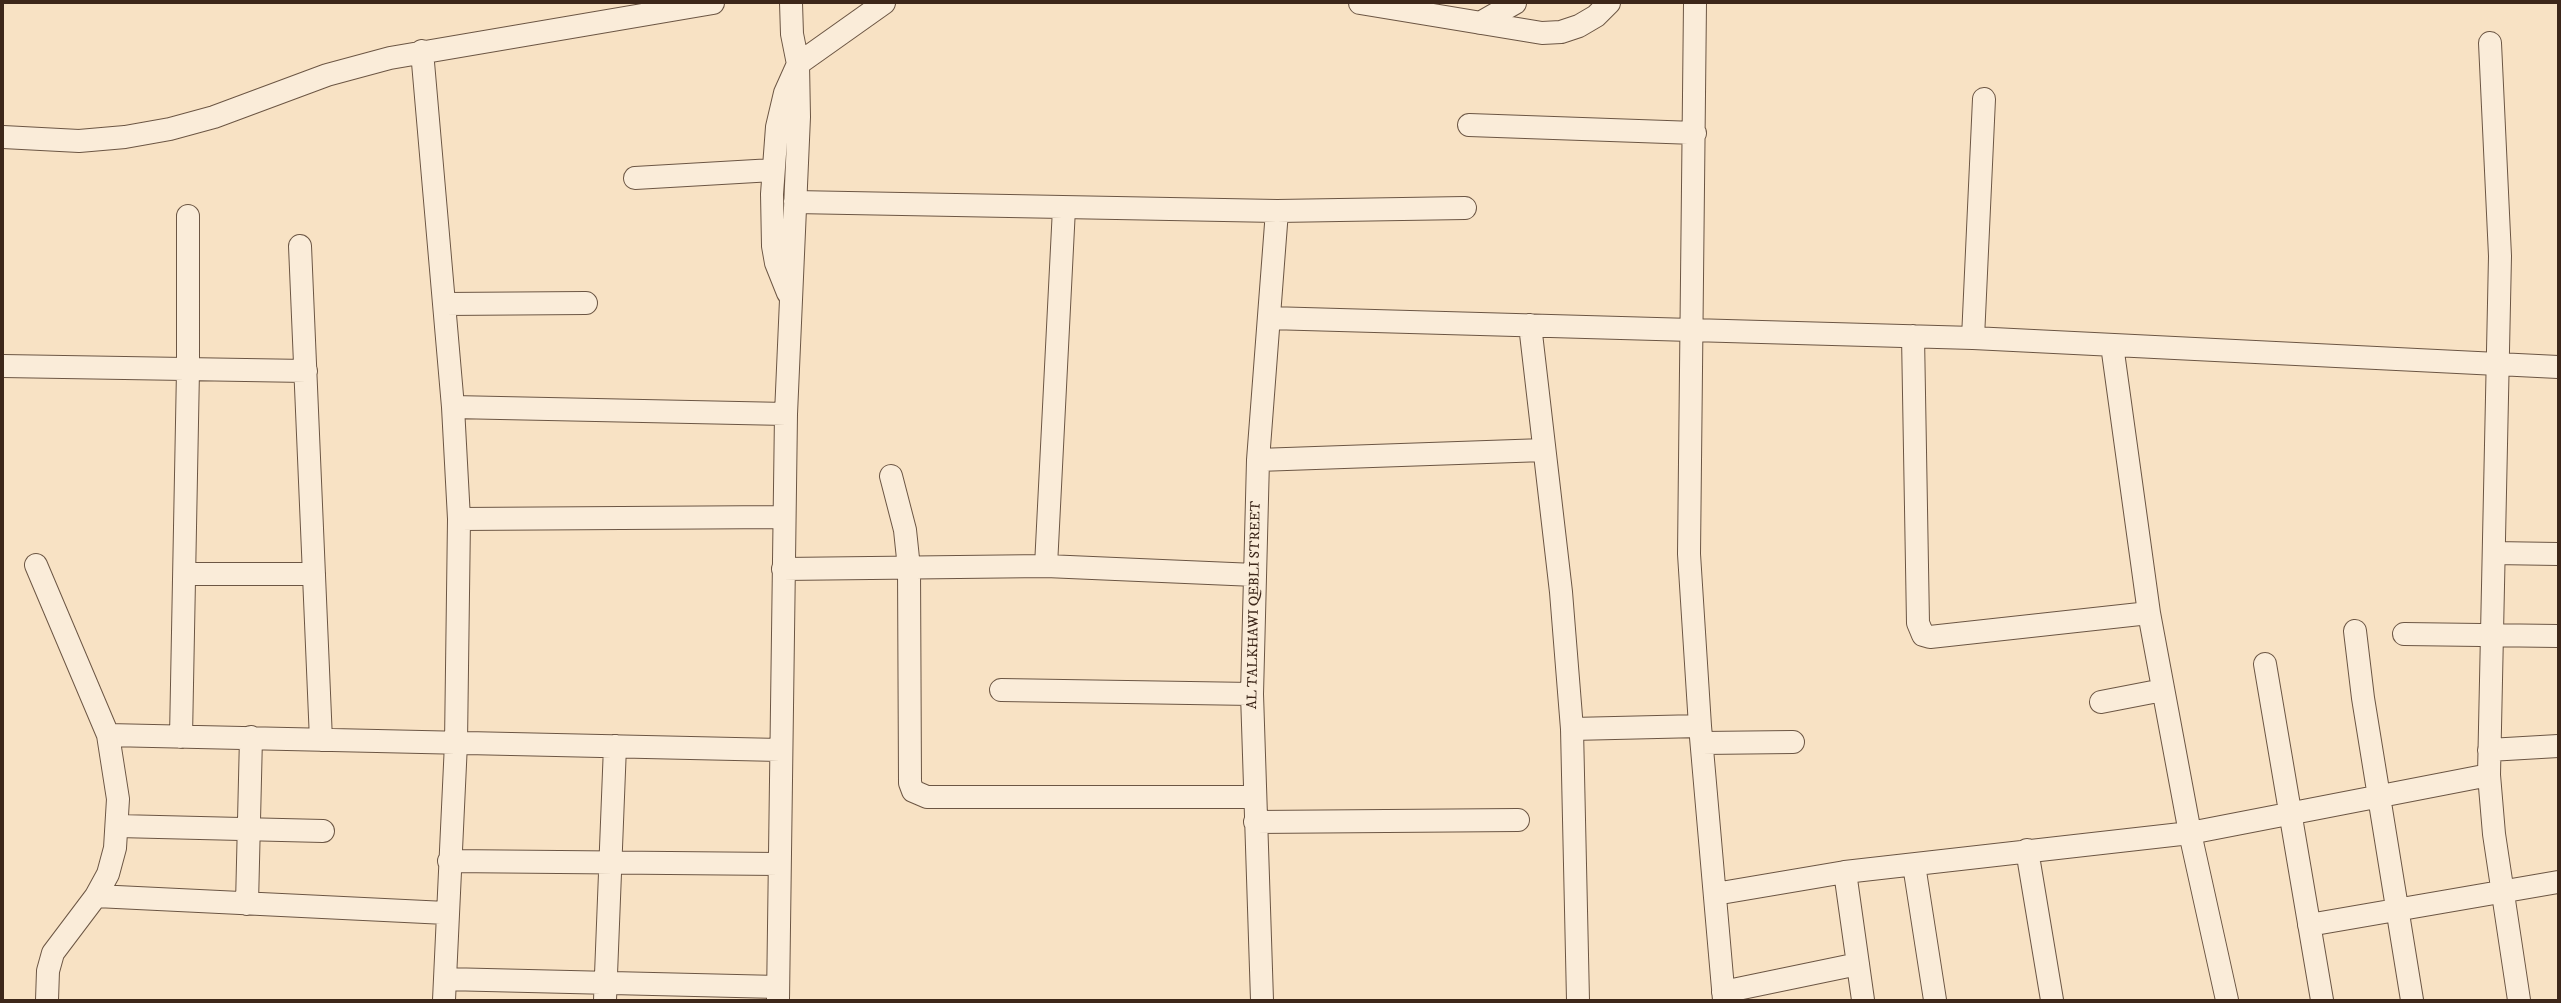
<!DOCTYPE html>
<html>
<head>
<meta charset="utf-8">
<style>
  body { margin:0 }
  #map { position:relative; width:2561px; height:1003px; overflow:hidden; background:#f8e2c4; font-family:"IM FELL DW Pica",serif }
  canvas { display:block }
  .frame { position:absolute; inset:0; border:4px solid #3d271a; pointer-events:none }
</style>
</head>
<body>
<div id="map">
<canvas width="2561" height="1003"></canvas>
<div class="frame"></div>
</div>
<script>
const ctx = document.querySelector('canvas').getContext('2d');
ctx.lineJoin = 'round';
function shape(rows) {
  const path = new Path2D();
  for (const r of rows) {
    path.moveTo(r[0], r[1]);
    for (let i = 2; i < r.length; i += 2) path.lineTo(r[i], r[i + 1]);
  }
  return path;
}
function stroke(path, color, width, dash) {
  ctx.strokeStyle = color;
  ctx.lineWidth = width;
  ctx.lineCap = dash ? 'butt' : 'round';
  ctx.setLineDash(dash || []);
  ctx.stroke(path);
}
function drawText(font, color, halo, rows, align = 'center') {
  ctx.font = font + ' "IM FELL DW Pica",serif';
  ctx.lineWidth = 3;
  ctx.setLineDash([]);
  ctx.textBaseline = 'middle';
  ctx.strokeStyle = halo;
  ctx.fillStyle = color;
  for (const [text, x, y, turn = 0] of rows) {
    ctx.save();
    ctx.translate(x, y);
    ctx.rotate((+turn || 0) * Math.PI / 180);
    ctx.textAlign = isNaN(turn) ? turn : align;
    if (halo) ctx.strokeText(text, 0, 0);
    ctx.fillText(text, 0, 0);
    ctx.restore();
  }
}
const minor = shape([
  [1360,3,1542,33,1561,32,1579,26,1596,16,1609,3],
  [1695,3,1689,554,1700,726,1724,1000],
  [1480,23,1515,3],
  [2490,43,2500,256,2489,775,2494,834,2519,1000],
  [422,51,453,407,459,519,456,743,444,1000],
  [1469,125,1695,133],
  [3,137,79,141,125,137,170,129,214,117,327,75,390,58,713,3],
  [635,178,773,170],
  [795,202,1277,211,1465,208],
  [300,246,321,740],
  [788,293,776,263,773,246,772,194,777,127,785,93,798,64,884,3],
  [444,304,586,303],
  [1269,318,1973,338,2558,367],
  [1530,325,1561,592,1572,729,1578,1000],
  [1913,336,1918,623,1923,635,1930,637,2149,613],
  [1973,338,1984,99],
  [2112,345,2149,613,2190,833,2227,1000],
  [3,366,306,371],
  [453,407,786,414],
  [1258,460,1544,450],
  [891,476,905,530,909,568,910,783,913,791,927,797,1254,797],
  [459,519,784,517],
  [2494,553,2558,554],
  [36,565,108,735,118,799,115,848,108,874,96,896,53,953,48,971,47,1000],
  [1046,566,1064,208],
  [783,569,1046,566,1255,575],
  [185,574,314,574],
  [2355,631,2363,698,2412,1000],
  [2404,634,2558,636],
  [2265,664,2322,1000],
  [1001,690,1252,694],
  [2101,702,2163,690],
  [1572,729,1700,726],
  [108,735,780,750],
  [181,737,188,370,188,216],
  [1702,743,1793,742],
  [2489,750,2558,746],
  [1255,822,1518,820],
  [118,826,323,831],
  [2027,850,2052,1000],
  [449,861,779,864],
  [1914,865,1935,1000],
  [1845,872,1863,1000],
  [1715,894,1845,872,2190,833,2489,775],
  [96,896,446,913],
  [247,904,251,737],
  [2309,925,2558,882],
  [445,979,778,987],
  [1723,992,1858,964],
  [605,1000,615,746],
  [778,1000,786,414,799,117,798,64,792,34,791,3],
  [1262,1000,1252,694,1258,460,1277,211]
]);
const streetNames = [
  ["AL TALKHAWI QEBLI STREET",1255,605,-89]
];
stroke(minor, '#6c5644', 24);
stroke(minor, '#faecd9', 22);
drawText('14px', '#3d271a', '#faecd9', streetNames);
</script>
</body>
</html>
